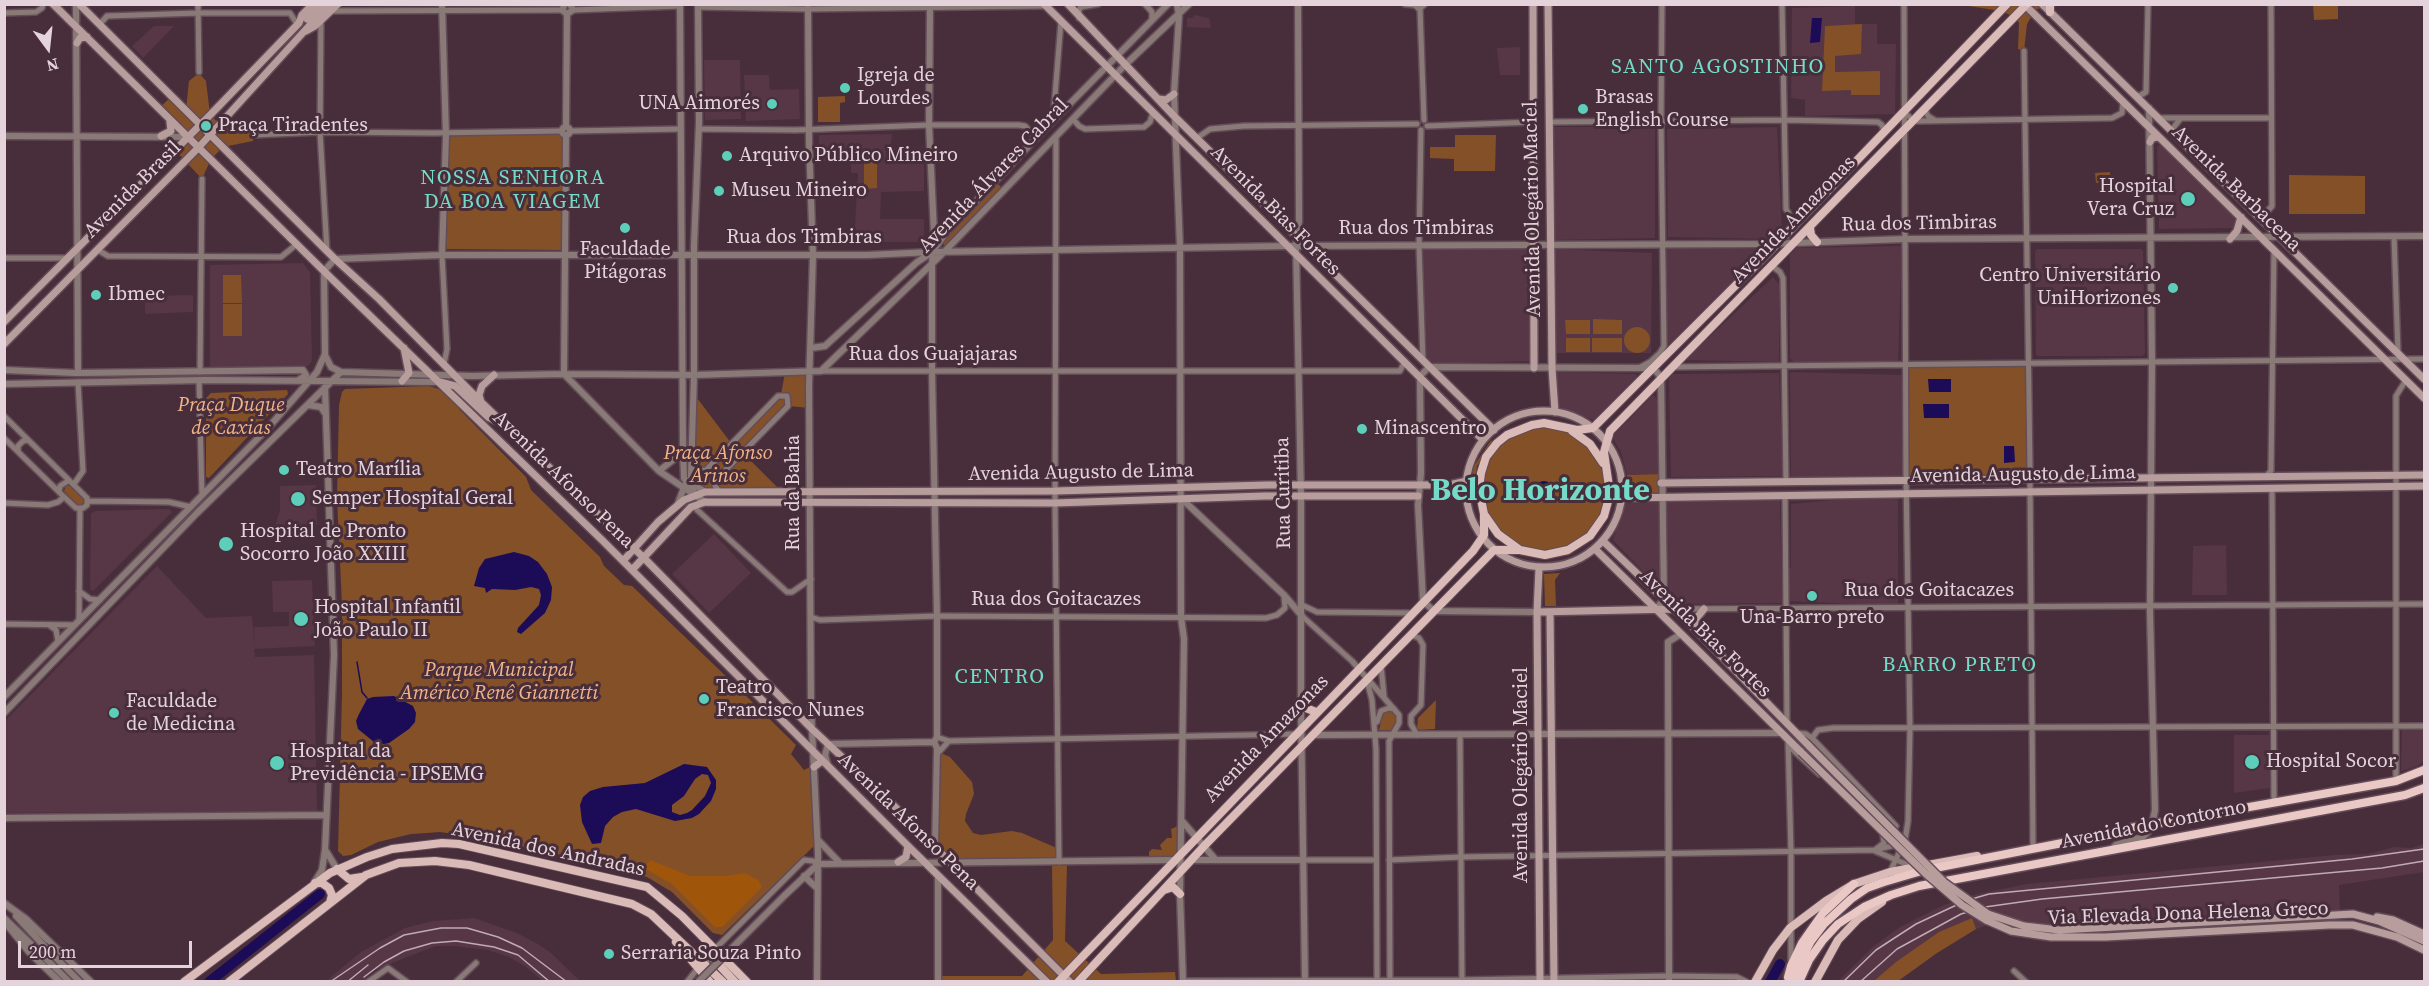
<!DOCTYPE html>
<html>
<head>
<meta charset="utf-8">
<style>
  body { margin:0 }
  #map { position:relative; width:2429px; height:986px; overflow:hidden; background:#482e3b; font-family:"Source Serif 4",serif }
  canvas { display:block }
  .frame { position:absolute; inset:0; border:6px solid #e4d3da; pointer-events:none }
  .north { position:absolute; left:18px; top:18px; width:60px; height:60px; -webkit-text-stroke:4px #482e3b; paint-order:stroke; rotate:165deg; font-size:16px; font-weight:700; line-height:24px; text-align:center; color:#e4d3da }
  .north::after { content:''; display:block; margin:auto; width:21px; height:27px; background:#e4d3da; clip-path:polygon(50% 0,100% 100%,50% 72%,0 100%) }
  .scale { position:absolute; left:18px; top:941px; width:174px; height:27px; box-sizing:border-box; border:3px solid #e4d3da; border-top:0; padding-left:8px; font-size:18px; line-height:21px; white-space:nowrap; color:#e4d3da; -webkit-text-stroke:4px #482e3b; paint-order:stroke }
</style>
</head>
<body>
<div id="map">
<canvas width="2429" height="986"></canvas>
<div class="frame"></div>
<div class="north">N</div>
<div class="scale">200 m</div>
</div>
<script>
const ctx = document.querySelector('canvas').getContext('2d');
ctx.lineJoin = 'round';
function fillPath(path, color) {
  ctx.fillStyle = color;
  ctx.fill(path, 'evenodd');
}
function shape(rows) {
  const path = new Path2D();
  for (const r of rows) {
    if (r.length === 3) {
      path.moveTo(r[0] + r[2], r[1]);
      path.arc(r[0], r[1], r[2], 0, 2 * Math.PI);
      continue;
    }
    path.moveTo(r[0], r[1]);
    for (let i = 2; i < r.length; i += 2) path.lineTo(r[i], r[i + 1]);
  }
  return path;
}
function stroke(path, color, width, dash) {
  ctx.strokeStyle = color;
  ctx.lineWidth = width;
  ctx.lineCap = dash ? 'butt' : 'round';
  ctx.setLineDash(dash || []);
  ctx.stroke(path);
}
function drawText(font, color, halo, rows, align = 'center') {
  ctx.font = font + ' "Source Serif 4",serif';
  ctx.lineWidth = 6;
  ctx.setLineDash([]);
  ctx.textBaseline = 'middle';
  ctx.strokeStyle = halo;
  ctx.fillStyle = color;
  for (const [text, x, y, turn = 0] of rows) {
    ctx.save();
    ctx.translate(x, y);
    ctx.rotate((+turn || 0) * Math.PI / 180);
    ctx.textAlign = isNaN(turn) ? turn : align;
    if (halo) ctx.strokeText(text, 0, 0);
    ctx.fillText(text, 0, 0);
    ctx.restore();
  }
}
const built = shape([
  [1855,6,1855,24,1877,24,1877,44,1896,44,1895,114,1805,116,1805,100,1791,98,1792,8],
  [1194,15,1209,18,1211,28,1187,27,1187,18,1193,18],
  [154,26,174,26,143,58,132,46],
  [1520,47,1520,75,1500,75,1497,48],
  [704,60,740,60,741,119,705,120],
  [744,75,769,75,770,90,799,89,800,119,746,121],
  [1551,127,1655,127,1655,238,1553,240],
  [1777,127,1782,231,1775,239,1668,237,1667,129],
  [892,134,889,163,924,162,924,191,881,192,880,219,924,219,924,237,920,242,854,242,858,173,851,173,851,161,819,161,819,135],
  [2163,144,2234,215,2237,219,2236,228,2159,229,2157,146],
  [1902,246,1898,364,1795,363,1790,358,1790,255,1796,248],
  [1421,247,1529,247,1530,361,1435,364,1427,358],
  [1667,248,1765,249,1671,345,1664,344],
  [1552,249,1652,253,1651,353,1554,353],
  [2037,249,2141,249,2143,251,2145,353,2142,356,2038,356,2036,355,2035,252],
  [303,263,310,272,312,361,308,366,210,368,210,265],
  [1773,277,1779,284,1779,362,1685,360],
  [193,295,193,312,145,314,145,296],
  [1556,372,1636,374,1638,377,1596,421,1560,408,1557,403],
  [1790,372,1907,375,1906,477,1791,477],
  [1779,373,1783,476,1671,477,1669,378,1673,374],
  [1653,395,1657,399,1660,474,1627,475,1621,452,1612,437],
  [316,485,317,525,274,528,280,511,280,486],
  [1898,494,1898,606,1788,601,1788,568,1791,568,1791,504],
  [1780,497,1782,603,1675,604,1669,596,1666,499],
  [1624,503,1658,503,1661,582,1656,585,1613,540],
  [169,509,172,512,93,591,90,589,91,513,96,511],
  [714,534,751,573,709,613,672,574],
  [2226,545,2227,595,2192,595,2193,546],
  [157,566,206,618,252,616,255,648,254,627,289,626,289,612,273,612,272,581,312,580,315,646,254,649,255,657,314,655,317,811,5,813,5,721],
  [2424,729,2424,761,2417,766,2401,771,2402,730],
  [2234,735,2269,735,2270,788,2234,793],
  [2424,844,2424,872,2339,885,2340,910,2061,924,2025,924,2007,919,1976,929,1937,953,1898,981,1837,982,1874,946,1900,927,1944,905,1977,894,2027,884,2334,855,2368,854,2394,847,2412,848],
  [474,918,517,933,538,944,551,953,580,981,543,981,526,967,509,957,488,950,455,946,436,946,412,955,375,970,363,981,326,981,361,952,405,928,433,921]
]);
const green = shape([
  [1962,5,2066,5,2036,9,2027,24,2024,51,2018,49,2019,23,2015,17,2001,11],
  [2313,5,2338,5,2338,19,2314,20],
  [1862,24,1861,54,1835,56,1835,72,1880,71,1880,95,1851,95,1851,90,1822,91,1825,26],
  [199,73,206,81,210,114,218,123,253,129,253,141,223,147,211,159,202,179,175,150,187,137,158,109,171,97,186,109,189,81],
  [845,96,845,102,840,103,840,122,818,122,818,97],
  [506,132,564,135,565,250,442,249,444,137,452,134],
  [1455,135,1496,135,1495,171,1454,171,1454,159,1430,158,1430,147,1455,147],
  [864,161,877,161,877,188,864,189],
  [2110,172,2111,182,2096,183,2095,173],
  [2289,175,2365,176,2365,214,2289,214],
  [997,183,1002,188,947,247,941,242],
  [223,275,241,275,242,303,223,303],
  [223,304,242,304,242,336,223,336],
  [1593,319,1622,320,1622,334,1593,334],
  [1565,320,1590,320,1590,334,1566,334],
  [1637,340,13],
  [1566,338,1590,338,1590,352,1566,352],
  [1592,338,1622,338,1622,352,1592,352],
  [2030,363,2030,480,1906,481,1906,366],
  [810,372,810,408,788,406,742,452,783,493,705,492,693,484,694,394,731,443,781,394,785,373],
  [429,386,445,391,459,405,459,409,526,477,531,490,600,557,604,566,624,585,632,586,735,685,796,745,791,754,804,770,810,767,814,846,722,935,713,933,672,892,647,877,495,840,440,832,427,833,411,834,378,842,351,855,343,856,338,851,342,695,342,605,337,498,339,405,342,392,345,389],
  [287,390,288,394,209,478,206,477,206,398,211,393],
  [1544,489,61],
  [1491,440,1492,442,1477,466,1474,487,1470,487,1474,466],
  [1660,474,1660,493,1629,493,1627,475],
  [66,485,71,486,83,498,84,502,82,505,77,505,64,491],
  [1560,573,1555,580,1556,606,1545,606,1544,574],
  [1436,700,1435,729,1417,730,1418,718],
  [1392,710,1397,714,1397,723,1391,730,1379,730,1383,712],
  [941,753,950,757,972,782,974,794,966,814,965,821,973,833,981,835,1012,831,1022,833,1059,849,1059,862,950,862,938,852,938,756],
  [1178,826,1182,853,1175,860,1149,860,1149,852,1152,849,1162,850,1160,845,1167,838,1172,838,1171,829],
  [1052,864,1067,865,1065,941,1101,974,1175,972,1176,981,941,982,941,976,1022,976,1053,940],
  [1972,918,1976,929,1937,953,1898,981,1874,981,1896,962,1939,932]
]);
const forest = shape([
  [650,860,690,876,724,876,745,873,758,880,762,887,722,927,715,927,672,884,644,868]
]);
const water = shape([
  [1812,18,1822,18,1820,42,1810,43],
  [1928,379,1951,379,1951,392,1929,392],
  [1923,404,1949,404,1949,418,1924,418],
  [2004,446,2014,446,2015,462,2004,463],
  [1544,489,8],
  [514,552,529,556,538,562,547,574,552,587,551,600,545,613,521,634,517,632,518,628,539,605,541,595,539,589,531,587,515,590,492,589,486,593,485,588,474,586,479,568,485,559],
  [394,696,413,706,416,713,415,722,409,729,389,743,384,744,374,742,358,729,356,721,359,714,367,699,373,697],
  [684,764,707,767,716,780,716,789,711,801,699,814,692,818,675,821,636,809,622,812,613,817,605,826,601,843,592,844,582,822,580,805,583,797,590,791,603,787,645,783],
  [702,774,708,775,711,783,705,796,692,810,687,813,680,815,672,812,672,805,684,796,695,779]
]);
const stream = shape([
  [357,662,362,692,367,698]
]);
const river = shape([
  [209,982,320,894],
  [1770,982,1780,964]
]);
const minor = shape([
  [198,4,199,72],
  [1145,4,1152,12,1152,20],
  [1405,4,1414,5],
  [1414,4,1419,9,1425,4],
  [1782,4,1786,209,1792,219,1798,221],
  [698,7,808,9,1045,6],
  [1420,9,1424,120],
  [573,10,680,6],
  [331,11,562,10],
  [4,13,36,12,42,8,43,4],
  [1079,18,1079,10,1081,7,1098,4],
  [321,19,320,132,327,251],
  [100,24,107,16,198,13,290,13,297,24],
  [2024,51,2030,469,2024,480],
  [2135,94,2139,96,2146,92,2148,4],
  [1925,110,1928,116,1936,121],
  [1903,111,1914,121,1923,121,2112,118,2122,113,2123,102],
  [2159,118,2270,118],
  [1073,119,1079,126,1085,129,1144,127,1150,122,1153,112],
  [1053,120,1061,21],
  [1549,122,1784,120,1878,122,1882,125,1884,131],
  [1427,126,1534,122],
  [699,129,796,130,929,125,1019,125,1025,126,1036,138],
  [1421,130,1419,246,1423,361],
  [570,131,681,129],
  [254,135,320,132,433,133,562,131],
  [1056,136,1055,503,1059,862],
  [2176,136,2174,127,2180,119],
  [1197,138,1210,129,1244,126,1417,124],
  [2256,215,2265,214,2272,206,2271,4],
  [2394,237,2398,352],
  [98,250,108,256,281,257,297,244],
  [442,255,447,349,444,364],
  [4,258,67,258],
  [1772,266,1780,272,1783,278,1786,482],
  [1673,367,2424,359],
  [1639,368,1650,362,1660,353,1664,346,1661,122,1662,4],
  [821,371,1400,371,1405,361],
  [200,372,202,179],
  [199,380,202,495],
  [4,416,87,498,87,505,83,508,76,508,59,492,60,486,68,481],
  [4,438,59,492],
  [18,451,18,446,23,441,28,440],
  [692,461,695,467,705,471,778,396,787,396,788,406,715,481,715,486,720,492],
  [2265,477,2271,471,2274,249],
  [2030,480,2033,846],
  [74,484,83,471,78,382],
  [2272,488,2274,803],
  [1785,495,1787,724],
  [88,501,169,502,191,507],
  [4,503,48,505,58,502,64,497],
  [691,507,695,508,787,592,792,592,811,579],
  [79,591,90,599,100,600],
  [1302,605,1317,612,1411,613],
  [1674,609,2424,604],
  [1302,616,1352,661,1399,715,1399,723,1389,741,1390,982],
  [811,617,820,620,937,616,1266,618,1277,615,1285,608,1284,595],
  [79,621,80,509],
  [4,624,75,625],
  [49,625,56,630,58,641],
  [1411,635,1419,638,1423,645,1421,705,1411,716,1411,724,1417,735],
  [1381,665,1384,696],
  [1367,681,1372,700,1376,749,1377,980],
  [1377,722,1381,711,1389,708,1394,709],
  [1797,733,1806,734,1812,738,1896,826],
  [1460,734,1462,981],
  [937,737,949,741,1297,734],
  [1812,738,1818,730,1833,728,2424,726],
  [1788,739,1791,852,1791,965],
  [1791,743,1793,750,1819,774],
  [937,754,949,741],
  [2396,781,2396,396,2406,380],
  [1875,850,1884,843,1883,835],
  [1875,851,1913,867],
  [1304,860,1376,860],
  [1389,860,1461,857,1874,850,1900,844],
  [1890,872,1905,840,1908,821,1910,729,1906,477,1904,4],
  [706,964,709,955,804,860,813,861,818,864],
  [2014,971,2026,982],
  [1183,981,1462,980,1669,976,1737,977,1747,982],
  [368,982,388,968,407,982],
  [456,982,476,963],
  [687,982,698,968]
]);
const tertiary = shape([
  [76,4,78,373],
  [565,4,562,10,567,14,573,10,570,4],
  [680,4,683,452,684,478,696,495],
  [698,4,699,122,694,246,694,375,691,476,693,484,705,492],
  [808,4,809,141,813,255,809,385,811,708,818,854,817,982],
  [930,4,929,125,934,233,932,264,932,371,937,616,937,737,934,742,937,748,935,849],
  [1177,4,1179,16,1174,94,1180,248,1181,617,1184,639,1180,894,1183,982],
  [1298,4,1299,221,1296,246,1301,496,1301,709,1305,982],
  [566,127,567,14],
  [566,131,4],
  [566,135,564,374,659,471,705,502],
  [4,136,187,137],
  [442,255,446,136,442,4],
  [811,348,825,346,916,263,932,252,946,233,1042,132,1168,4],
  [325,355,331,367,341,372,472,376,564,374,694,375,821,371,944,252,1125,65,1189,4],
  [4,370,76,373,303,370,306,375,299,380],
  [4,384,205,380,439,382],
  [308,405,321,407,325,413],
  [659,471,683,452],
  [1182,499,1284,595,1302,616],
  [677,506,685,485],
  [1537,612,1434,611,1423,601,1418,505,1421,473,1420,376,1429,367,1653,368,1661,377,1664,599,1656,609],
  [4,697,268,428,317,372,325,354,324,271,335,259,442,255,867,255,932,252,1287,246,1765,244,1905,239,2424,236],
  [4,713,197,513,341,372],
  [1312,735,1782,733],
  [828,766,825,755,828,744,934,742],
  [4,818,326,815],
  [1182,821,1215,859],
  [818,840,840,863],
  [2112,849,2116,845,2143,837,2148,832,2152,825,2155,810,2150,612,2152,362,2149,108],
  [326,851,337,869],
  [1191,860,1304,860],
  [818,864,1175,860],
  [804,876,817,888],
  [314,883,322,870,325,850,334,655,325,387],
  [784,896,818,864],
  [4,903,26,919,91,982],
  [16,916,44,946],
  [4,918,70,982],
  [8,926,29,952,60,982],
  [938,982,938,876],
  [1669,982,1668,642,1681,634]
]);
const secondary = shape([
  [53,4,333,280,602,540,908,846,1047,982],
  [79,4,335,259,379,299,481,402,643,557,812,729,887,799,1070,982],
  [1044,4,1483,440],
  [1068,4,1174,116,1494,430],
  [1533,4,1534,368],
  [1548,4,1552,368,1555,412],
  [2024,4,2424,398],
  [2042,4,2424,379],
  [307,19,322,4],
  [306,31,315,26,338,4],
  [77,43,80,38,87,37],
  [1159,99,1166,100,1174,94],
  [161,136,171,131,170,122],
  [2150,142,2152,138,2158,137],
  [2230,239,2237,231,2241,217],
  [4,322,216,109,299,23,302,15,313,4],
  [4,344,199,147,329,4],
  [402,381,409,373,404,348],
  [440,382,455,386,488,417,503,424],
  [481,402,479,395,482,386,494,375],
  [1544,489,78],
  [1661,483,2424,475],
  [1622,498,2424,486],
  [1603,541,1694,628,1810,747],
  [1595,549,1801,752],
  [623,561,658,522,684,500,705,492,1055,491,1267,485,1449,485,1467,481],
  [1539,568,1537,612,1540,982],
  [632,570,691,507,705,502,1055,503,1264,496,1418,496],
  [1537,612,1674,609],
  [1550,612,1554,982],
  [1694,628,1695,620,1704,609],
  [814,767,822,761],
  [898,862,906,857,908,846],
  [1988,914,2024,926,2059,930,2353,914,2379,921,2424,941],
  [2377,917,2393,920,2424,934],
  [1986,920,2011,931,2051,937,2106,937,2329,925,2353,925,2397,937,2424,950]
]);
const primary = shape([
  [2007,4,1770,251,1593,428,1577,430,1544,423,1532,425,1507,435,1497,443,1486,457,1481,473,1479,489,1484,514,1498,534,1520,550,1545,555,1568,550,1590,536,1604,516,1610,494,1604,452,1610,431,2027,4],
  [2050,4,2050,12],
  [1810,228,1811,235,1817,242],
  [1572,431,1590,444,1603,463],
  [1301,702,1306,708,1316,712],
  [337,869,349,879,362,877],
  [315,883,322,883,329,888,332,895,330,903],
  [1164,890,1173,887,1180,894],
  [676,942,710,982],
  [709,944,704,949,735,982],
  [184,982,330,873,367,857,392,849,442,843,459,844,647,887,682,916,747,982],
  [229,982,366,875,399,863,435,861,469,865,632,904,651,914,723,982],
  [1058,982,1473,551,1484,535,1484,515],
  [1078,982,1207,843,1494,550,1518,550],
  [1755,982,1773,950,1790,928,1826,901,1854,884,1890,872,1977,856],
  [1815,982,1838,940,1858,919,1882,902]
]);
const trunk = shape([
  [1788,977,1791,966,1802,943,1823,913,1854,884],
  [1790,982,1811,941,1824,924,1851,899,1867,888,1884,882,1925,870,2108,834,2125,829,2396,781,2424,770],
  [1799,982,1809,960,1823,940,1838,924,1864,907,1891,895,1919,886,2405,795,2424,788]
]);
const rail = shape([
  [364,977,384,962,404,951,432,943,456,941,494,947,518,955,550,982],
  [330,982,380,948,404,935,441,928,467,928,498,937,522,948,567,982],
  [347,982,368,965],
  [1843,982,1876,950,1916,924,1965,901,1989,894,2352,859,2424,849],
  [1860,982,1897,949,1961,914,1985,907,2042,899,2382,868,2424,861]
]);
const tertiaryBridge = shape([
  [44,946,80,982],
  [698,982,784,896]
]);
const secondaryBridge = shape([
  [1810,747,1944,882,1988,914],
  [1801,752,1926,874,1962,905,1986,920]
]);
const markers = [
  [845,88,6,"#5cceba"],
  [772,104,6,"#5cceba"],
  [1583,109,6,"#5cceba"],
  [206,126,6,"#5cceba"],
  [727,156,6,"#5cceba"],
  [719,191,6,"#5cceba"],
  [2188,199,8,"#5cceba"],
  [625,228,6,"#5cceba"],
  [2173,288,6,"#5cceba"],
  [96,295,6,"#5cceba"],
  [1362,429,6,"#5cceba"],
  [284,470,6,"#5cceba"],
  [298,499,8,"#5cceba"],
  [226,544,8,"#5cceba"],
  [1812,596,6,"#5cceba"],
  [301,619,8,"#5cceba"],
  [704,699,6,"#5cceba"],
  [114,713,6,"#5cceba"],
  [2252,762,8,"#5cceba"],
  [277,763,8,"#5cceba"],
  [609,954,6,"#5cceba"]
];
const poiNames = [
  ["Igreja de",857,76],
  ["Lourdes",857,99],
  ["Brasas",1595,98],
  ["English Course",1595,121],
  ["UNA Aimorés",760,104,"right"],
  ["Praça Tiradentes",218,126],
  ["Arquivo Público Mineiro",739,156],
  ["Hospital",2174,187,"right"],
  ["Vera Cruz",2174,210,"right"],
  ["Museu Mineiro",731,191],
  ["Faculdade",625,250,"center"],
  ["Pitágoras",625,273,"center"],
  ["Centro Universitário",2161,276,"right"],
  ["UniHorizones",2161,299,"right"],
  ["Ibmec",108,295],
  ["Minascentro",1374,429],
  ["Teatro Marília",296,470],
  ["Semper Hospital Geral",312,499],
  ["Hospital de Pronto",240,532],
  ["Socorro João XXIII",240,555],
  ["Hospital Infantil",314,608],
  ["João Paulo II",314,631],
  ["Una-Barro preto",1812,618,"center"],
  ["Teatro",716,688],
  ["Francisco Nunes",716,711],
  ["Faculdade",126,702],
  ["de Medicina",126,725],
  ["Hospital da",290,752],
  ["Previdência - IPSEMG",290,775],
  ["Hospital Socor",2266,762],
  ["Serraria Souza Pinto",621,954]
];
const streetNames = [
  ["Avenida Álvares Cabral",994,176,-46],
  ["Avenida Barbacena",2236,189,44],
  ["Avenida Brasil",133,190,-45],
  ["Avenida Olegário Maciel",1533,209,-91],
  ["Avenida Bias Fortes",1275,211,45],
  ["Avenida Amazonas",1794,220,-46],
  ["Rua dos Timbiras",1919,224,-1],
  ["Rua dos Timbiras",1416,229],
  ["Rua dos Timbiras",804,238],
  ["Rua dos Guajajaras",933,355],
  ["Avenida Augusto de Lima",1081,473,-1],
  ["Avenida Augusto de Lima",2023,475,-1],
  ["Avenida Afonso Pena",563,480,44],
  ["Rua da Bahia",794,493,-90],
  ["Rua Curitiba",1284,493,-91],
  ["Rua dos Goitacazes",1929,591],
  ["Rua dos Goitacazes",1056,600],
  ["Avenida Bias Fortes",1705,634,44],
  ["Avenida Amazonas",1267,739,-46],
  ["Avenida Olegário Maciel",1522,775,-90],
  ["Avenida Afonso Pena",908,822,44],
  ["Avenida do Contorno",2154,825,-11],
  ["Avenida dos Andradas",548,850,12],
  ["Via Elevada Dona Helena Greco",2188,914,-2]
];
const parkNames = [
  ["Praça Duque",231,406],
  ["de Caxias",231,429],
  ["Praça Afonso",718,454],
  ["Arinos",718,477],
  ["Parque Municipal",499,671],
  ["Américo Renê Giannetti",499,694]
];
const neighbourhoodNames = [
  ["SANTO AGOSTINHO",1718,68],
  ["NOSSA SENHORA",513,179],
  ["DA BOA VIAGEM",513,203],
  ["BARRO PRETO",1960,666],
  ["CENTRO",1000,678]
];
const townNames = [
  ["Belo Horizonte",1540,492]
];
fillPath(built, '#573646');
fillPath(green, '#845028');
fillPath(forest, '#9f550a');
fillPath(water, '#1c0c58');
stroke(stream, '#1c0c58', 1.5);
stroke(river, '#1c0c58', 10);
stroke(minor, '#644c58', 8);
stroke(tertiary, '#644c58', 9);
stroke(secondary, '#644c58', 10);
stroke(primary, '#644c58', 10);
stroke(trunk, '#644c58', 11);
stroke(minor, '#897a78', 5);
stroke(tertiary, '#897a78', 6);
stroke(secondary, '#b79e9d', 7);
stroke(primary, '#dabbb8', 8);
stroke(trunk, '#eac8c5', 8);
stroke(rail, '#bfacb4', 1.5);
stroke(tertiaryBridge, '#644c58', 9, []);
stroke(secondaryBridge, '#644c58', 10, []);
stroke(tertiaryBridge, '#897a78', 6);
stroke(secondaryBridge, '#b79e9d', 7);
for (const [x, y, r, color] of markers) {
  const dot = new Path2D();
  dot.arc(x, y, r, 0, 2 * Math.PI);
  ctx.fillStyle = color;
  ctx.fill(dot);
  stroke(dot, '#482e3b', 2);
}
drawText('20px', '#e4d3da', '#482e3b', poiNames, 'left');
drawText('20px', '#e4d3da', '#482e3b', streetNames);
drawText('italic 20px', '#f2b488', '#482e3b', parkNames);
ctx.letterSpacing = '1.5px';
drawText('21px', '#75dbc8', '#482e3b', neighbourhoodNames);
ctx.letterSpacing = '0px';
drawText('bold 32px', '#75dbc8', '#482e3b', townNames);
</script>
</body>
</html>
